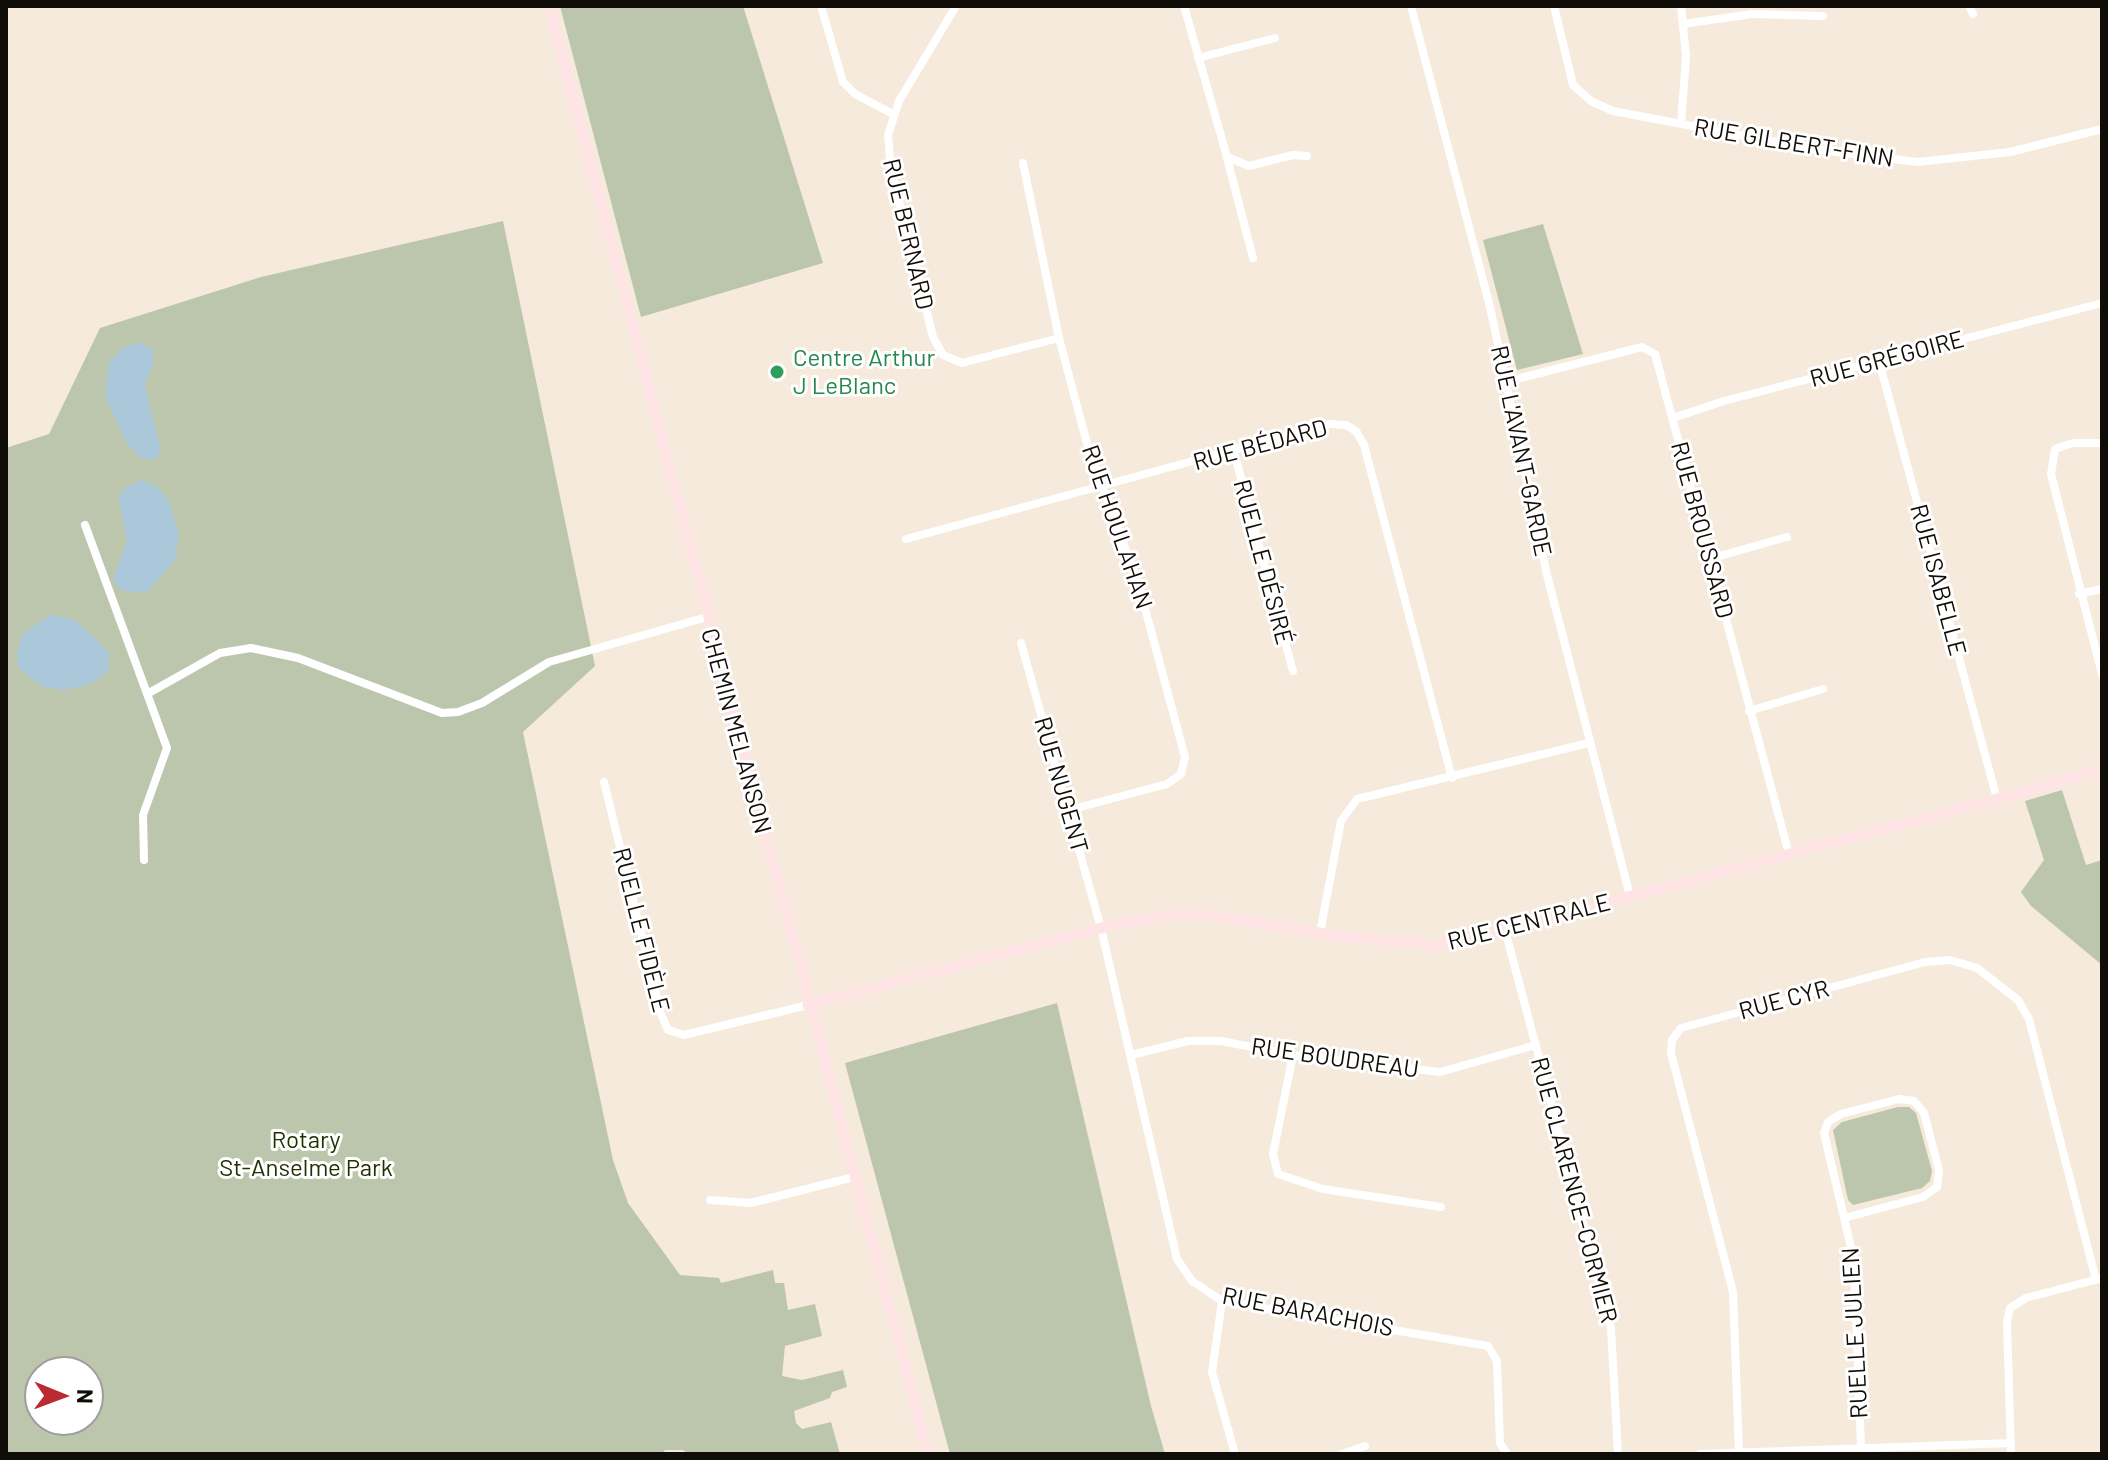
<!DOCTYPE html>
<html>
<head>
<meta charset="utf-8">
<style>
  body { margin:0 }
  #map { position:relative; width:2108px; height:1460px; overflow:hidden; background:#f5eadb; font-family:Barlow,sans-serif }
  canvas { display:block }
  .frame { position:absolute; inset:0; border:8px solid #100c07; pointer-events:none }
  .north { position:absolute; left:24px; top:1356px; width:80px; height:80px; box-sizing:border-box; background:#fff; border:2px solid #9f9e9c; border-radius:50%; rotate:91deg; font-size:22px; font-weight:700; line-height:32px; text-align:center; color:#100c07 }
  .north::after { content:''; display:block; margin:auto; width:28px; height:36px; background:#ba2a30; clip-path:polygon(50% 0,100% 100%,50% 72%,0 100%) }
</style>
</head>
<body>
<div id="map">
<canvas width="2108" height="1460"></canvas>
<div class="frame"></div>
<div class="north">N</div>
</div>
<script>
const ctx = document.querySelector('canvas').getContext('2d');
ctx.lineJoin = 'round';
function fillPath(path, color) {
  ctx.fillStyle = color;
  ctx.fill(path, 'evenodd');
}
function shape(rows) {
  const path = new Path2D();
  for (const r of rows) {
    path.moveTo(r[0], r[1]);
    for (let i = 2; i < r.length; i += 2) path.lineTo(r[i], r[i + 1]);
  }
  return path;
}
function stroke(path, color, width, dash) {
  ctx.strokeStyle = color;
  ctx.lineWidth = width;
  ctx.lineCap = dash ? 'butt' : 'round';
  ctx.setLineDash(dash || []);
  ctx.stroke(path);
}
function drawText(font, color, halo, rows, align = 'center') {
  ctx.font = font + ' Barlow,sans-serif';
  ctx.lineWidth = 6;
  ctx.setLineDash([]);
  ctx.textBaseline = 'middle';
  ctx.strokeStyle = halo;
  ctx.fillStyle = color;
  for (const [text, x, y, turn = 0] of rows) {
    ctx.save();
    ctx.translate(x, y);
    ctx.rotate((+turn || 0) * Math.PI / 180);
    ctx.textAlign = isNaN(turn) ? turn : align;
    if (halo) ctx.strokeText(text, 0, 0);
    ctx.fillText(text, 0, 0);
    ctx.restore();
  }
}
const green = shape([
  [560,6,743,6,823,263,641,317],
  [503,221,595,666,523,732,613,1160,628,1203,680,1275,719,1278,721,1283,773,1270,775,1283,784,1283,788,1310,815,1304,822,1336,785,1346,782,1376,802,1380,843,1370,847,1387,832,1392,830,1398,794,1411,796,1423,802,1429,831,1422,840,1454,688,1454,683,1450,665,1450,662,1454,6,1454,6,448,49,434,100,328,261,277],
  [40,1372,88,1372,88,1420,40,1420],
  [1543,224,1583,354,1517,370,1483,240],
  [2062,790,2086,865,2102,860,2102,965,2031,906,2021,892,2044,860,2025,801],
  [1057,1003,1151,1406,1165,1454,950,1454,845,1063],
  [1898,1107,1909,1107,1916,1113,1932,1171,1930,1181,1922,1188,1853,1205,1848,1200,1833,1130,1842,1122]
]);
const water = shape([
  [140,342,153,350,153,363,145,385,161,452,153,461,140,457,128,445,105,397,109,363,122,348],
  [143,480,157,487,169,501,179,533,175,560,146,593,120,590,113,580,127,540,118,497,126,487],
  [50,615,75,620,109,652,109,668,102,677,87,685,63,690,42,687,18,667,17,651,23,634]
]);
const street = shape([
  [821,6,843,82,855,94,893,114],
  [956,6,899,101,888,135,891,169,933,337,943,355,962,363,1059,338],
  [1184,6,1227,157,1249,166,1293,155,1307,156],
  [1411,6,1490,307,1547,575,1630,896],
  [1554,6,1573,85,1591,101,1613,111,1814,149,1918,162,2010,152,2102,129],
  [1969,6,1973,14],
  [1683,24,1752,14,1823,16],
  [1198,58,1275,38],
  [1681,124,1686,56,1681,6],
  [1227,158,1253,258],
  [1023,163,1059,338,1089,451,1139,586,1185,757,1181,774,1167,784,1069,810],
  [1879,361,1997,799],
  [1509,381,1642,347,1655,354,1789,854],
  [1673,418,1724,401,2102,303],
  [2102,443,2073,443,2055,449,2051,474,2102,674],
  [1234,452,1293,671],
  [85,525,167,748,143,815,144,860],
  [906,539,1329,424,1346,425,1356,431,1364,445,1452,778],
  [1709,559,1787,537],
  [2079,594,2102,589],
  [1021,643,1101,928,1177,1259,1192,1281,1222,1301,1488,1346,1497,1361,1500,1443,1507,1454],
  [147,694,220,653,251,648,298,658,442,713,458,712,482,703,549,662,707,617],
  [1749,711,1823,689],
  [604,782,661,1014,668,1030,684,1035,808,1005],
  [1505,930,1611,1328,1618,1454],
  [1320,933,1341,821,1357,799,1589,743],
  [1131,1055,1188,1041,1221,1041,1293,1055,1440,1072,1536,1045],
  [1293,1055,1273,1154,1278,1174,1323,1189,1441,1207],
  [710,1200,751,1203,854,1177],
  [1844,1218,1923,1197,1937,1187,1939,1170,1924,1113,1914,1101,1899,1099,1841,1114,1828,1122,1824,1133,1854,1260,1861,1448],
  [1222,1301,1212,1372,1235,1454],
  [1739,1453,1733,1292,1671,1053,1672,1040,1681,1028,1925,962,1950,960,1977,968,2018,1000,2029,1019,2096,1280],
  [1342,1454,1365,1446],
  [1700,1454,2011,1443],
  [2011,1454,2007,1322,2010,1308,2026,1298,2102,1278]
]);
const secondary = shape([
  [549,6,928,1454],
  [808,1005,1101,928,1167,915,1217,916,1338,936,1410,943,1437,945,1463,941,2057,783,2102,768]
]);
const markers = [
  [777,372,8,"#2e9e5b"]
];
const streetNames = [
  ["RUE GILBERT-FINN",1794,143,9],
  ["RUE BERNARD",908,234,77],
  ["RUE GRÉGOIRE",1887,359,-15],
  ["RUE BÉDARD",1260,445,-15],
  ["RUE L'AVANT-GARDE",1521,451,78],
  ["RUE HOULAHAN",1117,527,71],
  ["RUE BROUSSARD",1702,530,75],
  ["RUELLE DÉSIRÉ",1263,562,75],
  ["RUE ISABELLE",1938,580,75],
  ["CHEMIN MELANSON",736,731,75],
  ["RUE NUGENT",1061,785,74],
  ["RUE CENTRALE",1529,922,-14],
  ["RUELLE FIDÈLE",641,930,76],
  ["RUE CYR",1784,1000,-15],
  ["RUE BOUDREAU",1335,1058,8],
  ["RUE CLARENCE-CORMIER",1574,1190,75],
  ["RUE BARACHOIS",1308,1312,11],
  ["RUELLE JULIEN",1855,1333,-93]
];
const leisureNames = [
  ["Centre Arthur",793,358],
  ["J LeBlanc",793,386]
];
const parkNames = [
  ["Rotary",306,1140],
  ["St-Anselme Park",306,1168]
];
fillPath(green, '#bcc6ac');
fillPath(water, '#aac8d9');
stroke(street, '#fff', 8);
stroke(secondary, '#fee4e4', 11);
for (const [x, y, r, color] of markers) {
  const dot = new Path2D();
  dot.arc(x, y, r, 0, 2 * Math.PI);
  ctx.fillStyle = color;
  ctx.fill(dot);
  stroke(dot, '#fff', 3);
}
drawText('24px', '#100c07', '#fff', streetNames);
drawText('24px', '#27864d', '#fff', leisureNames, 'left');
drawText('24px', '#233101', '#fff', parkNames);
</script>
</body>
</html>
